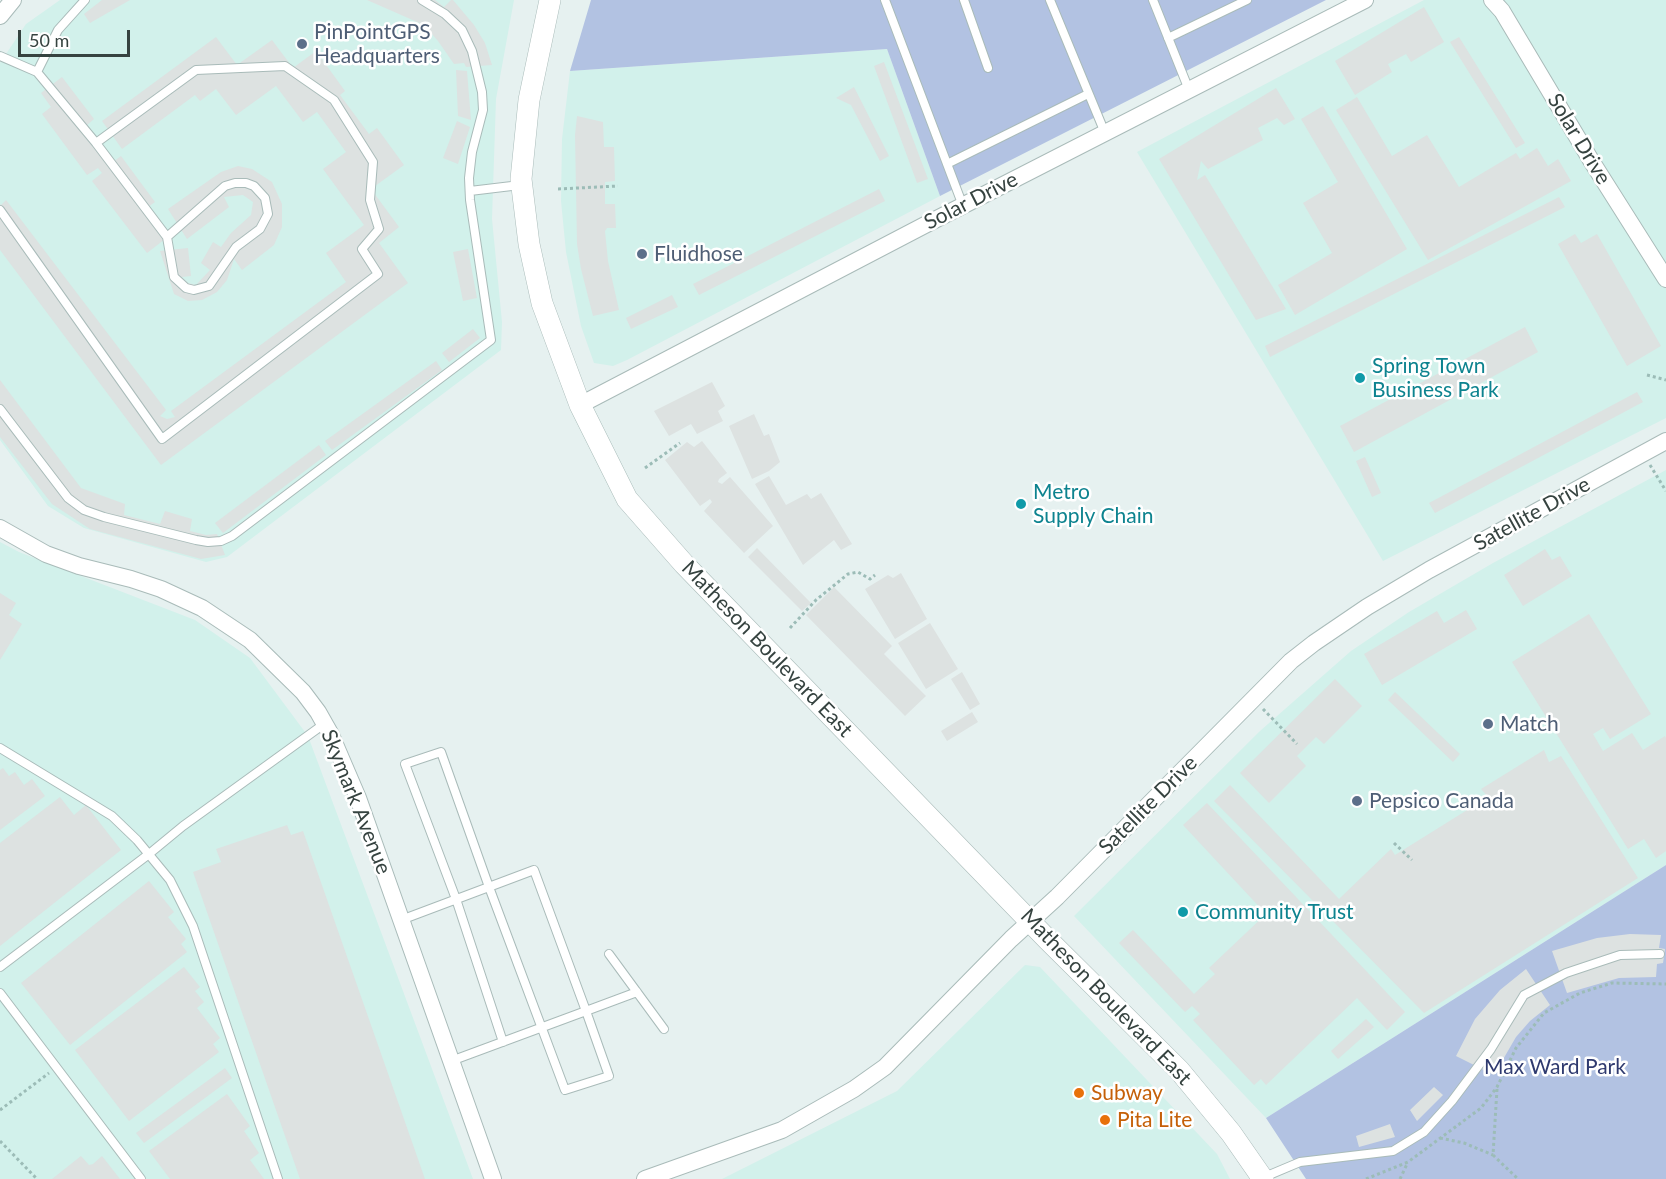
<!DOCTYPE html>
<html>
<head>
<meta charset="utf-8">
<style>
  body { margin:0 }
  #map { position:relative; width:1666px; height:1179px; overflow:hidden; background:#e6f1f0; font-family:Lato,sans-serif }
  canvas { display:block }
  .scale { position:absolute; left:18px; top:30px; width:112px; height:27px; box-sizing:border-box; border:3px solid #364340; border-top:0; padding-left:8px; font-size:18px; line-height:21px; white-space:nowrap; color:#364340; -webkit-text-stroke:4px #fff; paint-order:stroke }
</style>
</head>
<body>
<div id="map">
<canvas width="1666" height="1179"></canvas>
<div class="scale">50 m</div>
</div>
<script>
const ctx = document.querySelector('canvas').getContext('2d');
ctx.lineJoin = 'round';
function fillPath(path, color) {
  ctx.fillStyle = color;
  ctx.fill(path, 'evenodd');
}
function shape(rows) {
  const path = new Path2D();
  for (const r of rows) {
    path.moveTo(r[0], r[1]);
    for (let i = 2; i < r.length; i += 2) path.lineTo(r[i], r[i + 1]);
  }
  return path;
}
function stroke(path, color, width, dash) {
  ctx.strokeStyle = color;
  ctx.lineWidth = width;
  ctx.lineCap = dash ? 'butt' : 'round';
  ctx.setLineDash(dash || []);
  ctx.stroke(path);
}
function drawText(font, color, halo, rows, align = 'center') {
  ctx.font = font + ' Lato,sans-serif';
  ctx.lineWidth = 5;
  ctx.setLineDash([]);
  ctx.textBaseline = 'middle';
  ctx.strokeStyle = halo;
  ctx.fillStyle = color;
  for (const [text, x, y, turn = 0] of rows) {
    ctx.save();
    ctx.translate(x, y);
    ctx.rotate((+turn || 0) * Math.PI / 180);
    ctx.textAlign = isNaN(turn) ? turn : align;
    if (halo) ctx.strokeText(text, 0, 0);
    ctx.fillText(text, 0, 0);
    ctx.restore();
  }
}
const commercial = shape([
  [60,0,514,0,496,99,492,219,502,322,501,350,227,557,206,562,84,528,48,506,0,440,0,63,26,24],
  [1424,0,1666,0,1666,418,1383,561,1137,152],
  [887,49,940,196,627,360,613,366,594,363,581,326,566,252,561,201,562,139,570,71],
  [1666,470,1666,865,1266,1118,1074,916,1260,731,1351,651,1409,612,1493,563],
  [0,542,19,552,195,620,250,658,308,736,473,1179,0,1179],
  [1025,965,1040,967,1217,1154,1230,1179,722,1179,897,1091]
]);
const green = shape([
  [591,0,1326,0,940,196,887,49,570,71],
  [1666,865,1666,1179,1306,1179,1266,1118]
]);
const parking = shape([
  [102,0,130,0,90,23,84,14],
  [367,0,435,0,444,7,451,0,453,0,474,25,485,43,492,65,466,67,464,63,454,64,438,41,424,25],
  [1424,7,1444,42,1411,62,1406,54,1388,64,1392,72,1355,95,1335,61],
  [216,37,237,65,272,40,293,68,316,51,345,91,340,95,369,134,377,128,404,165,371,189,399,227,379,243,408,283,161,465,0,250,0,204,1,205,6,200,166,410,160,416,167,419,175,417,171,411,346,282,326,253,364,225,323,169,346,152,317,112,303,122,276,86,236,115,216,89,200,101,195,95,122,149,102,121],
  [1459,37,1525,143,1516,148,1450,42],
  [884,62,928,179,917,183,874,66],
  [456,70,467,71,471,120,458,116],
  [62,77,94,119,86,126,113,162,121,156,155,202,148,207,169,236,147,253,92,181,102,173,98,168,87,175,42,114,51,107,41,93],
  [854,87,889,156,880,161,851,105,836,98],
  [1276,88,1295,119,1284,125,1277,118,1258,128,1263,140,1208,169,1201,161,1197,180,1205,175,1286,309,1256,320,1159,159],
  [1357,97,1392,156,1427,135,1459,187,1516,153,1520,159,1537,148,1548,166,1558,159,1571,181,1428,260,1336,110],
  [1323,106,1407,249,1295,315,1278,285,1332,253,1303,203,1338,182,1301,119],
  [577,116,603,122,604,147,614,147,615,181,605,182,605,204,615,204,616,228,607,228,605,231,608,261,619,310,593,316,581,269,577,244,575,135],
  [457,121,470,127,458,164,443,158],
  [238,166,252,169,272,182,282,204,282,227,274,245,242,270,234,259,227,280,217,292,202,300,188,301,174,294,160,251,188,248,191,276,182,277,188,283,196,285,210,270,201,263,213,242,221,247,231,233,251,215,253,202,243,195,224,197,229,207,187,239,168,209,221,172],
  [879,189,885,201,699,295,693,284],
  [1559,197,1565,207,1270,357,1265,346],
  [1575,234,1581,243,1597,234,1661,346,1627,366,1558,244],
  [468,249,477,298,463,301,453,252],
  [672,295,678,307,631,329,626,318],
  [1525,327,1538,352,1354,452,1340,426],
  [473,329,480,338,449,362,442,353],
  [436,361,442,370,332,450,325,441],
  [0,380,81,488,125,504,124,515,160,524,165,511,192,519,190,531,206,535,217,534,225,555,201,559,90,529,52,504,0,437],
  [712,382,725,406,718,411,723,421,697,434,691,424,669,436,654,411],
  [1637,392,1643,402,1435,513,1429,503],
  [754,414,764,436,769,434,780,462,769,471,752,479,729,426],
  [702,441,727,473,719,479,718,482,722,484,730,477,773,526,744,553,704,511,712,502,710,499,700,506,665,460,687,442,694,447],
  [319,445,326,455,223,533,215,523],
  [1365,457,1381,493,1372,497,1356,461],
  [769,476,786,505,807,494,811,499,821,493,852,544,841,550,834,540,803,565,755,484],
  [757,548,811,603,802,611,748,557],
  [1545,549,1552,560,1560,556,1572,576,1523,606,1504,575],
  [901,573,927,619,895,639,865,589,888,575,893,578],
  [834,587,892,646,884,654,926,696,905,716,806,615],
  [0,593,16,603,9,615,22,624,0,660],
  [1466,610,1477,629,1382,685,1364,654,1437,611,1444,623],
  [1589,614,1651,714,1610,739,1603,728,1593,734,1603,751,1632,733,1643,750,1665,736,1666,738,1666,851,1656,858,1644,839,1628,849,1512,662],
  [930,623,958,669,926,689,898,643],
  [962,672,980,704,970,710,951,679],
  [1335,679,1362,706,1324,744,1316,737,1297,756,1306,766,1269,803,1240,773],
  [1395,692,1460,754,1453,762,1388,700],
  [972,712,978,722,947,741,941,731],
  [1544,750,1549,762,1561,756,1638,878,1424,1013,1214,801,1230,785,1339,899,1391,849,1395,855,1488,797,1481,789],
  [3,768,9,776,15,772,24,785,32,779,45,796,0,830,0,770],
  [60,797,74,815,86,805,121,850,0,946,0,843],
  [1207,803,1405,1012,1387,1030,1357,998,1266,1085,1261,1079,1254,1085,1193,1020,1200,1014,1192,1006,1185,1012,1119,943,1133,930,1194,994,1215,974,1209,968,1266,914,1183,825],
  [287,825,291,835,303,831,425,1179,300,1179,193,872,221,862,216,849],
  [149,881,174,912,168,917,186,939,181,944,187,952,70,1045,21,983],
  [1630,934,1661,935,1659,948,1665,949,1663,963,1657,964,1656,977,1619,978,1567,993,1552,951,1597,938],
  [184,967,200,987,195,991,204,1002,197,1008,220,1038,213,1044,219,1052,129,1121,75,1050],
  [1526,969,1550,1005,1530,1021,1516,1037,1494,1075,1456,1056,1475,1019,1500,990],
  [1366,1019,1374,1027,1338,1059,1331,1051],
  [225,1068,232,1078,144,1143,136,1133],
  [1434,1087,1443,1095,1417,1121,1410,1110],
  [227,1094,250,1126,244,1131,259,1153,250,1160,264,1179,170,1179,149,1151],
  [1390,1124,1395,1137,1359,1147,1356,1136],
  [81,1156,89,1165,93,1164,102,1156,120,1179,52,1179]
]);
const path = shape([
  [558,189,618,186],
  [1647,375,1666,380],
  [1650,465,1666,491],
  [645,468,680,443],
  [790,628,816,600,848,574,858,572,870,579,875,575],
  [1263,709,1297,744],
  [1394,843,1412,860],
  [1497,1089,1493,1155,1518,1179],
  [0,1110,49,1073],
  [1440,1138,1464,1143,1493,1155],
  [0,1141,37,1179],
  [1366,1179,1408,1162,1481,1108,1497,1087,1516,1048,1544,1013,1580,993,1612,983,1666,984],
  [1400,1179,1407,1164]
]);
const service = shape([
  [885,0,963,206],
  [964,0,988,68],
  [1050,0,1105,133],
  [1153,0,1189,90],
  [1168,38,1247,0],
  [0,56,37,72,96,143,167,237,174,277,186,288,194,290,209,286,236,247,260,229,268,214,265,198,254,186,246,183,235,183,225,186,167,237],
  [37,72,58,30,85,0],
  [947,164,1088,94],
  [470,191,520,185],
  [0,210,162,439,378,274,362,249,379,229,370,200,373,162,334,100,285,66,196,70,96,143],
  [0,409,68,498,84,510,104,517,196,540,208,542,221,541,232,536,491,340,470,200,469,178,472,152,483,110,482,92,472,51,462,30,445,14,422,0],
  [0,748,112,816,137,840,170,880,193,926,278,1179],
  [401,920,534,870,586,1011,451,1061],
  [609,954,664,1029],
  [0,967,149,854,183,826,324,724],
  [0,993,141,1179],
  [503,1042,456,899,405,764,441,752,489,887,565,1090,609,1076,586,1011,637,992],
  [1262,1178,1300,1162,1393,1151,1424,1132,1452,1101,1491,1049,1524,995,1566,973,1620,955,1660,954]
]);
const minor = shape([
  [1492,0,1502,11,1592,162,1666,279],
  [0,16,13,0],
  [580,405,923,226,1365,0],
  [0,528,46,554,79,566,131,579,161,589,202,608,250,640,303,692,318,712,331,735,358,798,493,1179],
  [645,1179,782,1130,854,1089,885,1067,1011,939,1057,897,1291,661,1314,643,1367,607,1429,570,1666,441]
]);
const tertiary = shape([
  [550,0,529,100,521,179,529,244,542,303,580,405,627,499,684,564,1048,940,1179,1070,1231,1133,1263,1179]
]);
const markers = [
  [302,44,6,"#5c6f8a"],
  [642,254,6,"#5c6f8a"],
  [1360,378,6,"#0f9aa8"],
  [1021,504,6,"#0f9aa8"],
  [1488,724,6,"#5c6f8a"],
  [1357,801,6,"#5c6f8a"],
  [1183,912,6,"#0f9aa8"],
  [1079,1093,6,"#e8710a"],
  [1105,1120,6,"#e8710a"]
];
const serviceNames = [
  ["PinPointGPS",314,32],
  ["Headquarters",314,56],
  ["Fluidhose",654,254],
  ["Match",1500,724],
  ["Pepsico Canada",1369,801]
];
const streetNames = [
  ["Solar Drive",1579,139,59],
  ["Solar Drive",971,201,-27],
  ["Satellite Drive",1532,514,-29],
  ["Matheson Boulevard East",767,649,46],
  ["Skymark Avenue",356,802,68],
  ["Satellite Drive",1148,805,-45],
  ["Matheson Boulevard East",1106,997,46]
];
const cultureNames = [
  ["Spring Town",1372,366],
  ["Business Park",1372,390],
  ["Metro",1033,492],
  ["Supply Chain",1033,516],
  ["Community Trust",1195,912]
];
const parkNames = [
  ["Max Ward Park",1555,1067]
];
const foodNames = [
  ["Subway",1091,1093],
  ["Pita Lite",1117,1120]
];
fillPath(commercial, '#d2f1eb');
fillPath(green, '#b2c2e2');
fillPath(parking, '#dde2e1');
stroke(service, '#a9bbb9', 10);
stroke(minor, '#a9bbb9', 18);
stroke(tertiary, '#a9bbb9', 22);
stroke(path, '#9cbcb7', 3, [3, 3]);
stroke(service, '#fff', 8);
stroke(minor, '#fff', 16);
stroke(tertiary, '#fff', 21);
for (const [x, y, r, color] of markers) {
  const dot = new Path2D();
  dot.arc(x, y, r, 0, 2 * Math.PI);
  ctx.fillStyle = color;
  ctx.fill(dot);
  stroke(dot, '#fff', 2);
}
drawText('21px', '#4e5e75', '#fff', serviceNames, 'left');
drawText('21px', '#364340', '#fff', streetNames);
drawText('21px', '#0d838f', '#fff', cultureNames, 'left');
drawText('21px', '#2f3a6f', '#fff', parkNames);
drawText('21px', '#c56008', '#fff', foodNames, 'left');
</script>
</body>
</html>
